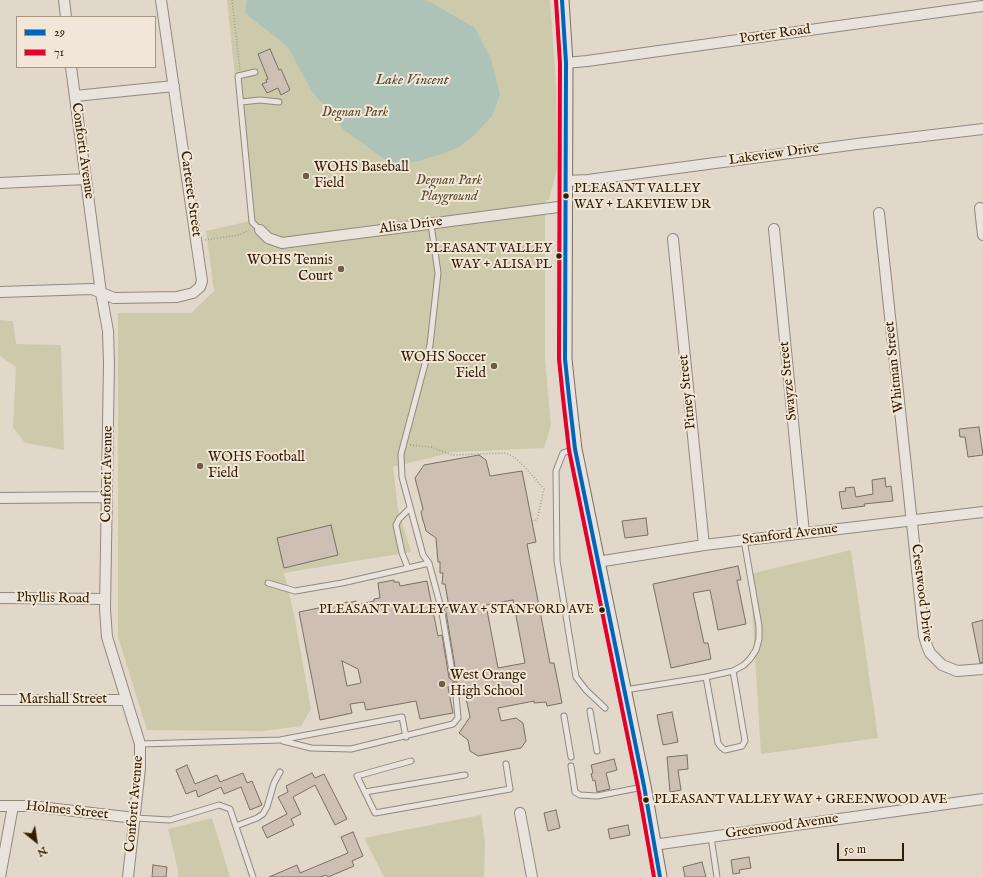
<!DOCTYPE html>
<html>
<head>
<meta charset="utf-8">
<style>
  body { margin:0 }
  #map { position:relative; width:983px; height:877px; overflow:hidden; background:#e1d8ca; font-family:"IM FELL English",serif }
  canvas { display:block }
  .legend { position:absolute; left:16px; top:16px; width:140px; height:52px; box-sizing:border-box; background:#f1e6d7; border:1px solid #a49681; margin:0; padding:5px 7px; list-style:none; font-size:12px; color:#311d01 }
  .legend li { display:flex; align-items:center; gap:8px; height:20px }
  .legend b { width:20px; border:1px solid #a49681 }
  .north { position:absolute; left:16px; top:821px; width:40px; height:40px; -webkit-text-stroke:3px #f1e6d7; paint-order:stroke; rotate:150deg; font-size:11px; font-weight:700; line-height:16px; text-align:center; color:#311d01 }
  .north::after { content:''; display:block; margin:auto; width:14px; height:18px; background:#311d01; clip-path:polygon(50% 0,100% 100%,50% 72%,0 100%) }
  .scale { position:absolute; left:837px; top:843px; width:67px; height:18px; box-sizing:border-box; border:2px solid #311d01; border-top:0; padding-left:5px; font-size:12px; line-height:14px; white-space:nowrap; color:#311d01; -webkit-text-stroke:3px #f1e6d7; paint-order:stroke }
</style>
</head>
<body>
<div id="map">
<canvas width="983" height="877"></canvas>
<ul class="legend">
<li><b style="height:5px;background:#0065bd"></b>29</li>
<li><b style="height:5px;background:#e4002b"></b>71</li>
</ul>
<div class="north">N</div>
<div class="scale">50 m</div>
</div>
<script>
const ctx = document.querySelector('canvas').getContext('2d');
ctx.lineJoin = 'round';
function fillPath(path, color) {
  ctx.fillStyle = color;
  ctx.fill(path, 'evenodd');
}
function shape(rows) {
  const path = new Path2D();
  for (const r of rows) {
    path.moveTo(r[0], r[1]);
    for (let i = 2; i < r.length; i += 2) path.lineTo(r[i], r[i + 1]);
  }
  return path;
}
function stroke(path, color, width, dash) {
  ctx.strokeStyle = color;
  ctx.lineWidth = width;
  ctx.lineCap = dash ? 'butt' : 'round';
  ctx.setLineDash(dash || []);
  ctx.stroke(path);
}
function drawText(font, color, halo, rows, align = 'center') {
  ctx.font = font + ' "IM FELL English",serif';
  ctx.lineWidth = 4;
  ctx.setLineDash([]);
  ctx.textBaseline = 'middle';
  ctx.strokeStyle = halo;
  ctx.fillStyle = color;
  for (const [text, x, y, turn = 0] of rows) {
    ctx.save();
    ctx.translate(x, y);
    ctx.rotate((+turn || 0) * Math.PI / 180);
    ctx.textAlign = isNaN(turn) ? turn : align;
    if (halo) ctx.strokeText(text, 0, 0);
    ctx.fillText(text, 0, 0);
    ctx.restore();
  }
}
const green = shape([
  [227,0,550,0,556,85,557,168,549,200,545,201,545,359,551,426,544,448,453,452,393,467,398,509,411,552,284,573,294,614,311,709,301,726,263,731,147,730,118,637,118,313,191,313,214,291,206,231,250,221],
  [0,320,13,321,16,344,61,345,64,450,25,443,13,427,16,367,0,356],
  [851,550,878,738,761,754,750,574],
  [481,815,485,843,484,877,384,877,364,838],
  [212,818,230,877,178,877,178,870,168,829]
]);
const water = shape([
  [247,0,424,0,430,2,475,28,491,59,500,95,492,116,472,137,459,147,445,153,418,161,392,165,343,129,311,90,288,47,245,13]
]);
const building = shape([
  [270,49,279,70,281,69,290,90,281,95,278,88,267,93,262,84,267,82,266,80,268,79,258,54,270,49],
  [979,427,983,455,968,457,965,437,960,437,959,429,979,427],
  [479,455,486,460,490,476,522,471,536,542,527,544,550,663,554,663,562,703,547,706,546,702,534,703,534,701,498,708,501,721,516,718,523,723,526,741,521,748,478,756,470,751,468,740,459,733,470,717,463,684,459,685,456,681,453,682,451,686,448,687,453,713,420,719,416,701,366,710,364,702,350,704,352,713,320,720,299,612,348,602,348,603,356,601,356,605,374,601,374,599,380,598,378,583,394,580,394,582,399,582,400,586,427,581,438,636,442,635,449,678,453,681,457,679,446,612,444,610,445,608,449,607,445,584,442,584,443,573,440,573,440,562,438,562,436,538,426,531,424,523,423,521,421,512,423,509,415,478,424,465,479,455],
  [513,600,525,663,498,668,486,605,513,600],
  [342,661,358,669,361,683,347,686,342,661],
  [885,478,886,487,891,486,893,501,864,504,865,506,842,509,839,492,846,491,845,488,854,487,856,497,873,494,872,480,885,478],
  [646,518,648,535,625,538,622,521,646,518],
  [331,525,338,555,284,568,277,538,331,525],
  [738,566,741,580,737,580,746,624,718,630,710,590,693,593,704,643,708,643,711,659,671,668,653,584,738,566],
  [983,620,983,662,980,663,972,623,983,620],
  [672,712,678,742,663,745,657,715,672,712],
  [687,755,688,769,678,770,681,790,670,792,667,757,687,755],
  [614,759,617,770,606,773,610,789,597,792,595,780,593,781,591,774,593,773,591,765,614,759],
  [187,765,195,784,217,775,220,782,243,773,247,783,252,781,262,805,250,810,241,787,224,794,221,787,198,797,196,790,186,794,176,770,187,765],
  [312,773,315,778,324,774,347,819,335,825,315,785,293,797,301,814,291,819,294,825,267,838,262,827,287,814,278,797,288,792,286,786,312,773],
  [556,810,560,828,548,831,544,813,556,810],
  [628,825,630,835,610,839,608,829,628,825],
  [353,832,363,856,352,861,354,866,328,877,326,875,320,877,269,877,297,865,300,873,348,853,341,837,353,832],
  [749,857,751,868,739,870,740,873,733,874,731,860,749,857],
  [702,862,706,877,685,877,683,867,702,862],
  [153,865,167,867,166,877,152,877,153,865]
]);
const path = shape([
  [232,0,240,70],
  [205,240,239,235,249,230],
  [410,445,431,447,452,455,506,453,514,457,524,466,544,489,537,520,532,521]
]);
const lane = shape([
  [255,72,238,76,252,222,260,230],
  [241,102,260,100,279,102],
  [431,224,438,273,430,345,401,454,402,477,423,555,429,563,441,608],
  [574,449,563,453,556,471,557,561,576,677,586,690,605,708],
  [408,568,429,563],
  [268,583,295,591,342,583,408,568,402,553,396,525,399,519,410,508],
  [442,613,453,677],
  [706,677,718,743,721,747,725,750,742,746,745,741,733,671],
  [625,690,706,677,733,671,744,665,750,659,756,650,759,639,759,626,744,540],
  [590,711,597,751],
  [564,716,571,757],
  [283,741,311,748,351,749,453,724,458,718,455,685],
  [140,744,280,740,402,717,406,737],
  [411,761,357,776,375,813,510,789,506,764],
  [571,766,575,792,580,795,597,796,643,787],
  [365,792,465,775],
  [135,818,170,820,219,805,230,809,253,877],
  [236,826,257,818,263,814,267,807,274,783,280,772],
  [711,837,717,877]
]);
const street = shape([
  [64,0,66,17],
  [566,63,587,61,983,6],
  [71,67,101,293,108,331,109,363,105,609,107,637,140,744,140,768,128,877],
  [75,96,174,86],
  [566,181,588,180,633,174,857,144,983,129],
  [0,183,86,179],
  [980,208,983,235],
  [879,213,924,636,927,646,930,653,942,665,957,671,983,669],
  [774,229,804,533],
  [260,230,268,238,282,243,566,206],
  [673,239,704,545],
  [0,292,92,289,114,298,177,297,193,293,200,287,202,281,161,0],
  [0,498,107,497],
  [597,562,704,545,983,512],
  [0,598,105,599],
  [0,700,126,700],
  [0,806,31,806,135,818],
  [520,813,532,877],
  [653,845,983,799],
  [0,877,13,806]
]);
const secondary = shape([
  [562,0,566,63,565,359,569,397,575,449,644,786,660,877]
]);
const bus1 = shape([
  [562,0,566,63,565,359,569,397,575,449,644,786,660,877]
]);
const bus2 = shape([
  [556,0,560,63,559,359,563,398,569,450,638,787,654,877]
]);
const markers = [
  [306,176,4,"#6f5e47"],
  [566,196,3.5,"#311d01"],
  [559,256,3.5,"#311d01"],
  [341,269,4,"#6f5e47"],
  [494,366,4,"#6f5e47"],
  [200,466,4,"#6f5e47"],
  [602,610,3.5,"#311d01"],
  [442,684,4,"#6f5e47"],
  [646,800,3.5,"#311d01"]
];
const busNames = [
  ["PLEASANT VALLEY",574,189],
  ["WAY + LAKEVIEW DR",574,205],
  ["PLEASANT VALLEY",552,249,"right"],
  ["WAY + ALISA PL",552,265,"right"],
  ["PLEASANT VALLEY WAY + STANFORD AVE",594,610,"right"],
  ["PLEASANT VALLEY WAY + GREENWOOD AVE",654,800]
];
const streetNames = [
  ["Porter Road",775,35,-8],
  ["Conforti Avenue",82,151,82],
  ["Lakeview Drive",774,155,-8],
  ["Carteret Street",190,194,82],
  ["Alisa Drive",411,226,-7],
  ["Whitman Street",895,367,-96],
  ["Swayze Street",789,381,-96],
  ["Pitney Street",688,392,-96],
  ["Conforti Avenue",108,474,-89],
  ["Stanford Avenue",790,535,-7],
  ["Crestwood Drive",921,593,83],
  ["Phyllis Road",53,599,1],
  ["Marshall Street",63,700],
  ["Conforti Avenue",135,804,-85],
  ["Holmes Street",67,811,6],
  ["Greenwood Avenue",782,827,-8]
];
const parkNames = [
  ["Degnan Park",355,113],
  ["Degnan Park",449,181],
  ["Playground",449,197]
];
const poiNames = [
  ["WOHS Baseball",314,168],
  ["Field",314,184],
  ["WOHS Tennis",333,261,"right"],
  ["Court",333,277,"right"],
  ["WOHS Soccer",486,358,"right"],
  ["Field",486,374,"right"],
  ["WOHS Football",208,458],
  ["Field",208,474],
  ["West Orange",450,676],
  ["High School",450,692]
];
const waterNames = [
  ["Lake Vincent",412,81]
];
fillPath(green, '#cccaaa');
fillPath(water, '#aec3b7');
fillPath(building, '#cdbfb3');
stroke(building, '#777064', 1);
stroke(lane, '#91897e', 7);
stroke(street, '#91897e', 12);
stroke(secondary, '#777064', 15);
stroke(path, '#a49e95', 1.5, [1, 2]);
stroke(lane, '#e8e3dc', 5);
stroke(street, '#e8e3dc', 10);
stroke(secondary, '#e8e3dc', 13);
stroke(bus1, '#0065bd', 4);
stroke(bus2, '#e4002b', 4);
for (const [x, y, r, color] of markers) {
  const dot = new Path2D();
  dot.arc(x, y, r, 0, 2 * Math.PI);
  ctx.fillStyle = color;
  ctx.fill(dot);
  stroke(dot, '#f1e6d7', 1.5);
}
drawText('13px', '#311d01', '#f1e6d7', busNames, 'left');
drawText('14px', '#311d01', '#f1e6d7', streetNames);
drawText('italic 14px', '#5a4d2c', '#f1e6d7', parkNames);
drawText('14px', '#311d01', '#f1e6d7', poiNames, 'left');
drawText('italic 15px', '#504c35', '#f1e6d7', waterNames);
</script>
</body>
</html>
